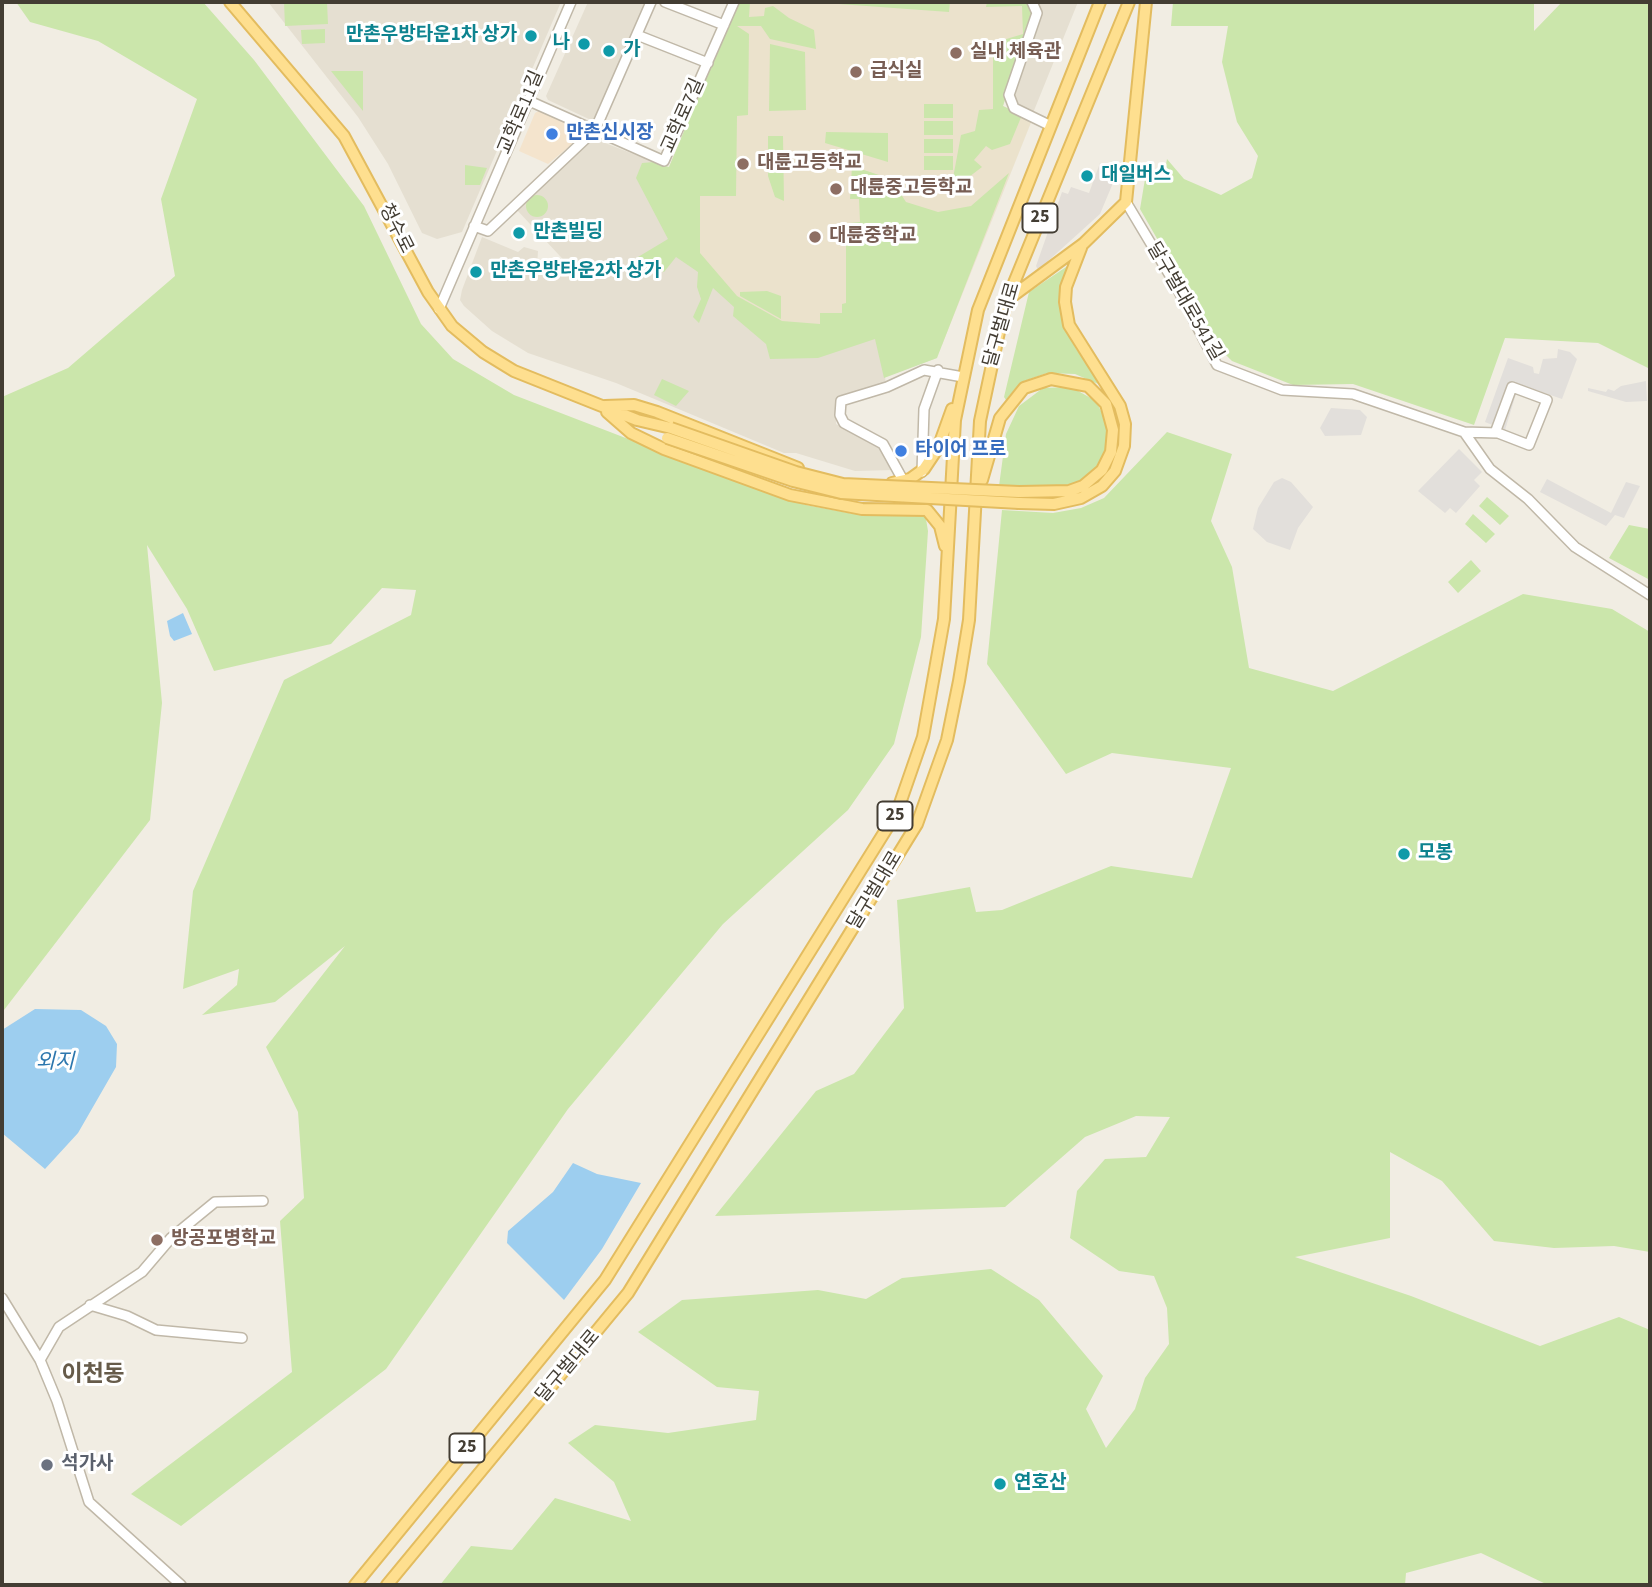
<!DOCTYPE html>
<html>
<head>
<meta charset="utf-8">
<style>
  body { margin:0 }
  #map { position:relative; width:1652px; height:1587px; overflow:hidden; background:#f1ede3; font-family:"Source Sans 3",sans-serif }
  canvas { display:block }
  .frame { position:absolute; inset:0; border:4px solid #433d33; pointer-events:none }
</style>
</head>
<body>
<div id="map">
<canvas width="1652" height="1587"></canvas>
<div class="frame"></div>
</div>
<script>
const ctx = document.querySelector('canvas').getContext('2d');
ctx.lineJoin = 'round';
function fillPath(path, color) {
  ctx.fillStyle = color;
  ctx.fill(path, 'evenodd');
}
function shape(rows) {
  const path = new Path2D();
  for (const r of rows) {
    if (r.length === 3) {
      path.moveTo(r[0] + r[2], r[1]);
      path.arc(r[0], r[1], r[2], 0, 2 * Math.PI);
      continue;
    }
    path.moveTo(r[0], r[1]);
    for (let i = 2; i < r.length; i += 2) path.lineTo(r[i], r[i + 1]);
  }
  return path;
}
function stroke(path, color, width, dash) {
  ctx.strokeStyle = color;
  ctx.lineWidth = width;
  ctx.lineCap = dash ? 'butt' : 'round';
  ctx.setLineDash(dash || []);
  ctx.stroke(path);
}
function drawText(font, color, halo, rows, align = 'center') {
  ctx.font = font + ' "Source Sans 3","Noto Sans KR",sans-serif';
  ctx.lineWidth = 6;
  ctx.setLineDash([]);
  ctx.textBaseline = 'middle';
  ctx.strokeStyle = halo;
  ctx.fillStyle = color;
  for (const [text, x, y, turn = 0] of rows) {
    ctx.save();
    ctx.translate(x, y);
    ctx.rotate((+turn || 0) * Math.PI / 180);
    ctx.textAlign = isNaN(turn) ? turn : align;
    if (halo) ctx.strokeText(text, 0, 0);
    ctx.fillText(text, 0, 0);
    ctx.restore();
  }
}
const residential = shape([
  [268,2,561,2,462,232,437,239,422,233,388,164,358,117],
  [588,2,646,2,596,119,591,120,548,100,546,96],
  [1036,2,1078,2,1033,113,1016,106,1012,95],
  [592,138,662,165,899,327,937,358,885,377,886,384,842,395,836,400,836,424,880,447,893,470,855,471,796,453,784,453,616,383,528,353,492,331,464,306,460,300,462,290,482,237,518,252,524,247,538,251,537,267,573,270,516,209]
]);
const commercial = shape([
  [542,109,584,127,570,146,548,164,519,151,535,113]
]);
const industrial = shape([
  [1100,163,1118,171,1100,214,1038,270,1036,266,1062,192,1068,194,1071,187,1089,193]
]);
const education = shape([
  [738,2,1029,2,1033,12,1003,106,1032,120,942,345,779,329,732,303,700,266,669,167]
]);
const green = shape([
  [16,2,203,2,254,60,364,206,421,324,453,359,514,395,732,479,806,505,854,514,925,513,928,531,921,637,894,744,848,810,723,924,568,1109,386,1369,181,1526,131,1494,292,1372,280,1221,304,1198,298,1112,266,1047,345,946,275,1002,202,1015,237,985,239,969,183,989,193,891,284,680,411,615,416,590,382,588,331,644,214,671,187,609,147,545,162,703,150,820,4,1010,2,397,68,368,175,276,161,199,197,99,98,41,30,22],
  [284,2,327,2,328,24,285,26],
  [738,2,750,2,749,17,764,16,765,8,773,6,789,18,814,30,816,49,770,39,761,26,737,26,749,34,748,115,737,116,736,196,700,196,700,253,737,296,782,321,820,324,820,313,842,313,842,304,846,303,846,231,850,223,860,222,859,199,850,199,852,166,891,179,906,202,938,212,971,206,1009,173,937,358,884,378,875,339,818,358,770,359,766,344,733,316,734,307,713,288,699,323,693,317,701,299,697,287,698,272,676,257,664,272,633,260,668,239,636,178,642,163,654,162,669,167],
  [811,2,950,2,949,12],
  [987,2,1029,2,1033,12,1003,106,1022,115,1010,144,992,150,986,146,974,160,982,167,965,180,953,178,961,135,975,131,979,110,993,109,993,43,1023,34,1022,6,986,7],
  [1173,2,1534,2,1534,31,1562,2,1649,2,1650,369,1598,343,1505,338,1474,425,1353,384,1293,385,1232,361,1221,350,1140,209,1146,173,1164,175,1167,159,1184,179,1221,195,1252,178,1258,156,1237,122,1222,62,1228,26,1171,26],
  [325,29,325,43,302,44,301,30],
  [770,44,805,52,806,110,769,111],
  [331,71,363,71,363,111],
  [924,104,953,104,953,118,924,118],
  [924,121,953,121,953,135,924,135],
  [826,132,888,133,888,162,825,143],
  [768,136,783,136,784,201,775,197,768,176],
  [924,139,953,139,953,153,924,153],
  [924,156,953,156,953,170,924,170],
  [465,165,487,168,480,185,465,185],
  [537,206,11],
  [1069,265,1060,290,1061,317,1076,349,1103,386,1075,374,1047,373,1021,382,1006,400,1004,397,1029,292],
  [767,291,781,296,781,319,740,296,740,292],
  [662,379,689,391,676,406,654,395],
  [1071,387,1096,401,1108,425,1107,452,1097,469,1080,481,1053,489,999,486,1006,434,1019,406,1043,388],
  [1167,432,1232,454,1211,521,1232,567,1249,668,1333,691,1523,594,1612,609,1650,632,1650,1252,1614,1246,1554,1248,1494,1241,1442,1181,1390,1152,1390,1238,1295,1257,1411,1296,1540,1346,1619,1317,1650,1330,1650,1585,1548,1585,1481,1553,1406,1573,1405,1585,440,1585,471,1546,512,1550,555,1498,631,1521,614,1482,568,1443,595,1425,668,1433,756,1420,759,1391,717,1387,638,1332,682,1300,818,1290,866,1299,902,1278,991,1269,1039,1300,1103,1376,1086,1409,1106,1448,1135,1409,1145,1378,1169,1344,1167,1308,1154,1276,1119,1271,1070,1238,1077,1191,1105,1159,1146,1157,1170,1117,1136,1116,1085,1137,1005,1207,715,1216,816,1091,854,1074,904,1008,897,900,970,887,976,912,1002,910,1111,866,1192,878,1231,768,1112,753,1066,774,987,664,1002,510,1053,513,1081,508,1104,498],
  [1487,497,1509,516,1500,525,1479,506],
  [1473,514,1495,534,1486,543,1465,524],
  [1629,525,1650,529,1650,580,1609,558],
  [1471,560,1481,571,1458,593,1448,582]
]);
const parking = shape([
  [1558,349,1570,352,1577,359,1562,399,1519,384,1505,430,1485,422,1508,358,1533,367,1534,373,1539,374,1543,359,1557,358],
  [1646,381,1647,401,1626,402,1588,391,1588,388,1606,392,1608,389,1614,391,1621,386],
  [1331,408,1360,410,1367,417,1361,435,1325,436,1320,428],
  [1459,449,1482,472,1474,480,1480,486,1456,513,1450,508,1445,513,1418,491],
  [1282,478,1291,482,1313,507,1298,528,1290,550,1267,542,1253,529,1258,508,1274,482],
  [1547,479,1611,513,1626,482,1640,486,1624,518,1615,515,1606,526,1540,492]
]);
const water = shape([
  [183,613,192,634,174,641,170,636,167,621],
  [35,1009,81,1010,106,1026,117,1044,116,1067,78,1133,45,1169,2,1133,2,1030],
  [573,1163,597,1174,641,1183,602,1249,564,1300,507,1243,508,1231,553,1192]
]);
const minor = shape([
  [665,2,724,25],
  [1032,2,1037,13,1009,95,1014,108,1049,125],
  [637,35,708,63],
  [527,100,664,161,734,2],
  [1126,202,1175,284,1217,365,1282,390,1353,394,1464,432,1490,469,1528,499,1575,547,1650,595],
  [474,226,488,231,595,130,651,2],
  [439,309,571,2],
  [1464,432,1498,433,1529,445,1547,400,1512,387,1495,433],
  [922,472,924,409,938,370],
  [904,482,883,444,844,423,840,415,841,401,887,387,924,370,963,377],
  [2,1298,40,1360,57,1401,89,1502,181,1585],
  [90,1305,127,1316,156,1330,242,1338],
  [40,1360,59,1327,142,1272,171,1238,215,1202,263,1201]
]);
const major = shape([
  [230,2,344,136,428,292,452,326,483,352,514,371,637,420,671,428],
  [1007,300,1083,244,1126,202,1146,2],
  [605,406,634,405,657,412,798,468],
  [607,412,631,433,664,449,790,495,862,509,927,510,940,526,945,546],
  [982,480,1000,418,1024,388,1051,379,1088,386,1106,404,1113,430,1111,452,1102,470,1083,486,1069,491,1019,492],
  [892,483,910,479,924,469,938,448,952,409],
  [1019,503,1054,504,1081,498,1102,486,1115,471,1124,446,1125,424,1120,406,1069,325,1065,302,1066,287,1081,248],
  [355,1585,605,1280,897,812,923,737,944,619,955,420,978,310,1100,2],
  [387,1585,628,1293,917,824,947,740,959,681,969,620,980,421,999,332,1007,300,1129,2]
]);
const majorBridge = shape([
  [671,428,796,472,843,484,1019,492],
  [667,438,793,481,841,493,1019,503]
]);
const markers = [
  [531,36,7,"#0f9aa8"],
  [584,44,7,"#0f9aa8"],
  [609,51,7,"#0f9aa8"],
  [956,53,7,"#8d6e63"],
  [856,72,7,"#8d6e63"],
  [552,134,7,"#3f7fe0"],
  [743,164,7,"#8d6e63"],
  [1087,176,7,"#0f9aa8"],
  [836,189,7,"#8d6e63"],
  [519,233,7,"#0f9aa8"],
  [815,237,7,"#8d6e63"],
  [476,272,7,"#0f9aa8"],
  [901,451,7,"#3f7fe0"],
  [1404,854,7,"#0f9aa8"],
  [157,1240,7,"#8d6e63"],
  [47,1465,7,"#6b7280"],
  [1000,1484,7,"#0f9aa8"]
];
const shields = [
  [1040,218,35],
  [895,816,35],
  [467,1448,35]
];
const shieldNames = [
  ["25",1040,218],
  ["25",895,816],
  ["25",467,1448]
];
const cultureNames = [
  ["만촌우방타운1차 상가",517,36,"right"],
  ["나",570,44,"right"],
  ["가",623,51],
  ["대일버스",1101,176],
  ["만촌빌딩",533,233],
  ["만촌우방타운2차 상가",490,272],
  ["모봉",1418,854],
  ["연호산",1014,1484]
];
const educationNames = [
  ["실내 체육관",970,53],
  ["급식실",870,72],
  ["대륜고등학교",757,164],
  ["대륜중고등학교",850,189],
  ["대륜중학교",829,237],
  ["방공포병학교",171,1240]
];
const streetNames = [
  ["교학로11길",522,113,-67],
  ["교학로7길",684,116,-66],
  ["청수로",395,229,63],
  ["달구벌대로541길",1184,302,60],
  ["달구벌대로",1003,325,-74],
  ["달구벌대로",876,891,-59],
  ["달구벌대로",569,1367,-50]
];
const shopNames = [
  ["만촌신시장",566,134],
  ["타이어 프로",915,451]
];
const worshipNames = [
  ["석가사",61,1465]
];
const waterNames = [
  ["외지",55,1063]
];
const quarterNames = [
  ["이천동",93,1376]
];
fillPath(residential, '#e5dfd1');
fillPath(commercial, '#f4e4cd');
fillPath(industrial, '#e3ded8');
fillPath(education, '#ebe2cc');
fillPath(green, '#cbe6ab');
fillPath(parking, '#e2dfdb');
fillPath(water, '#9dceef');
stroke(minor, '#c0b8a8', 12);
stroke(major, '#e3bc5f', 14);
stroke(minor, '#fff', 9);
stroke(major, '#fedf8f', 10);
stroke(majorBridge, '#e3bc5f', 14, []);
stroke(majorBridge, '#fedf8f', 10);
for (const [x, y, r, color] of markers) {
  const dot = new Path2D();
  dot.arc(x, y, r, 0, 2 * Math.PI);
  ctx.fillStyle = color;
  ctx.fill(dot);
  stroke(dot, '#fff', 2.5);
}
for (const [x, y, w] of shields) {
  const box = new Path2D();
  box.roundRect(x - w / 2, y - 14.5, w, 29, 5);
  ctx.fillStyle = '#fff';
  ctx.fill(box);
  stroke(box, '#433d33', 2);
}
drawText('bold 18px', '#433d33', null, shieldNames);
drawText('bold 19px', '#0d838f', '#fff', cultureNames, 'left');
drawText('bold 19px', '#785e54', '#fff', educationNames, 'left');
drawText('19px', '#433d33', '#fff', streetNames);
drawText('bold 19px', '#366cbe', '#fff', shopNames, 'left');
drawText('bold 19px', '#5b616d', '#fff', worshipNames, 'left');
drawText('italic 21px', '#2d77ae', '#fff', waterNames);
drawText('bold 23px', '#665b4a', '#fff', quarterNames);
</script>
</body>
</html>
